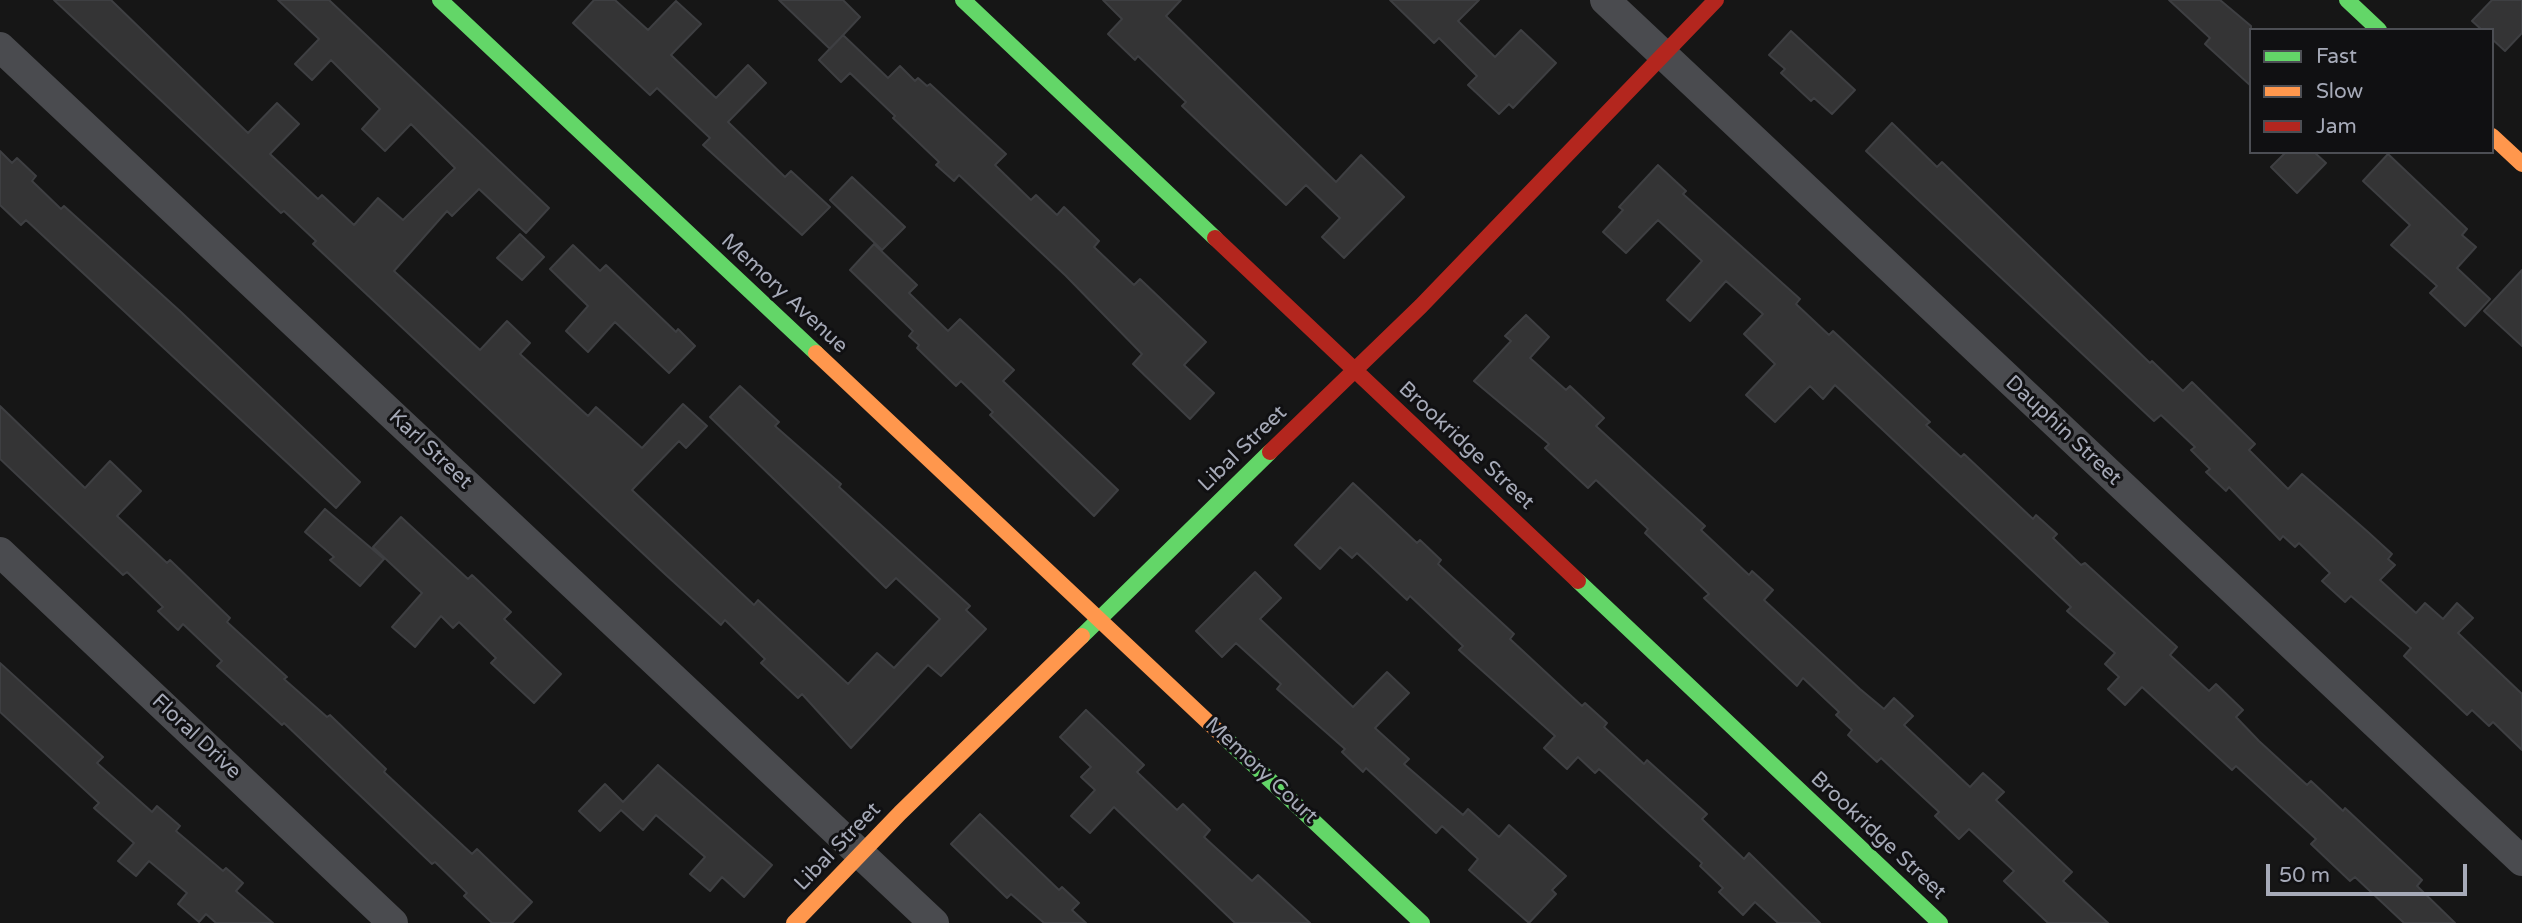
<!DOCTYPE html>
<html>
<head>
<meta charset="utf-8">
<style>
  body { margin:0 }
  #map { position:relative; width:2522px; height:923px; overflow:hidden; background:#161616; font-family:"Varela Round",sans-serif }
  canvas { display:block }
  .legend { position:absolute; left:2249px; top:28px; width:245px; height:126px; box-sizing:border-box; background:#101012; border:2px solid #4c4e54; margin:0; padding:9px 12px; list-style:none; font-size:21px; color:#a6aab8 }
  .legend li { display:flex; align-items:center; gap:14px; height:35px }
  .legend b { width:35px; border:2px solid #4c4e54 }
  .scale { position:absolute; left:2266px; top:864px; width:201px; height:32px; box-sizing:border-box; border:4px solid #a6aab8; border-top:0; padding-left:9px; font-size:21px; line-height:24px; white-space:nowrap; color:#a6aab8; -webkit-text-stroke:5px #101012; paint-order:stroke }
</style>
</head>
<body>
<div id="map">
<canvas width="2522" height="923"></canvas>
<ul class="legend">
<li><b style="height:9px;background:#63d668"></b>Fast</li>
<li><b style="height:9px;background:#ff974d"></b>Slow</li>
<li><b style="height:9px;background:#b3261e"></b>Jam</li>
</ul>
<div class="scale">50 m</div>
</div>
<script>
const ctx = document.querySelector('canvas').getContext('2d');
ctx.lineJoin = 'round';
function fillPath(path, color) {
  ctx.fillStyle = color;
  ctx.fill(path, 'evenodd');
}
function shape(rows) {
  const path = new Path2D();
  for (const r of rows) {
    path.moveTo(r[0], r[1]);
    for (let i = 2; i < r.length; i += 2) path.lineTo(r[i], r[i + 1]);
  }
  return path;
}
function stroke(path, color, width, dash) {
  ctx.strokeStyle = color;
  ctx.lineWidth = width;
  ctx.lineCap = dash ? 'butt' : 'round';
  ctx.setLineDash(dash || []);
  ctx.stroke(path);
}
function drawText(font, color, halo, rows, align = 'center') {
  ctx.font = font + ' "Varela Round",sans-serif';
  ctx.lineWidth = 6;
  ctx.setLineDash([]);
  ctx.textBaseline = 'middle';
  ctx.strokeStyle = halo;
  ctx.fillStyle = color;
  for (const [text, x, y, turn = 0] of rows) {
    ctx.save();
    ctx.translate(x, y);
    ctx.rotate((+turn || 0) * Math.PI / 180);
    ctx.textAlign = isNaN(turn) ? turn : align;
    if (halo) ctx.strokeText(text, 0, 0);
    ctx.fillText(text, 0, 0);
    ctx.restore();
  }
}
const building = shape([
  [54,0,111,0,248,133,277,103,299,124,270,154,318,199,322,195,354,225,378,198,403,220,455,168,411,124,385,151,362,129,380,109,331,60,312,80,295,64,319,39,278,0,329,0,549,208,526,233,479,189,452,216,447,211,394,271,480,350,507,321,530,343,520,354,588,416,596,407,642,448,683,404,707,426,686,448,679,441,632,490,754,605,758,600,848,684,877,653,894,668,940,619,896,578,886,588,710,417,740,386,779,422,775,426,841,484,839,487,970,606,966,610,986,629,941,676,928,665,851,748,802,694,798,698,761,663,765,659,725,620,721,625,666,575,313,244,316,241,284,211,281,213,54,0],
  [594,0,615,0,648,30,676,1,701,24,671,55,716,98,748,65,766,83,728,122,785,177,791,171,830,207,802,235,703,145,710,138,657,88,650,95,573,23,594,0],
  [779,0,843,0,860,17,830,49,779,0],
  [1103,0,1181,0,1166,16,1336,182,1361,155,1404,197,1344,258,1322,237,1340,218,1306,185,1286,205,1182,106,1186,102,1138,56,1135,60,1108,34,1122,19,1103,0],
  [1390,0,1479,0,1458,21,1495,57,1521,30,1556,63,1513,108,1509,104,1499,114,1468,85,1477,76,1439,38,1434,43,1390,0],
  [2169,0,2220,0,2251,26,2251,86,2205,44,2210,38,2169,0],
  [2492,0,2522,0,2522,33,2505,51,2492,39,2492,30,2482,30,2472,21,2492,0],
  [1791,31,1855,90,1832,114,1814,98,1811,101,1781,73,1785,69,1769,55,1791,31],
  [843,35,888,78,900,66,915,81,918,78,927,86,930,84,1006,154,995,165,1031,200,1036,195,1057,215,1064,207,1099,241,1094,247,1134,285,1140,279,1206,342,1184,365,1214,393,1190,419,1133,364,1142,354,1066,276,959,175,954,181,936,165,939,162,893,118,895,116,850,73,841,82,819,60,843,35],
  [1892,123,1937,167,1942,162,2150,363,2152,361,2183,391,2192,382,2255,444,2249,450,2288,489,2302,474,2368,532,2392,554,2388,559,2395,565,2380,580,2416,613,2425,603,2443,619,2457,603,2473,618,2458,633,2522,694,2522,750,2493,722,2489,726,2472,710,2467,715,2404,656,2411,648,2351,596,2345,602,2322,581,2330,573,2299,543,2295,547,2283,536,2280,540,2229,487,2226,491,2206,472,2210,469,2191,450,2195,447,2161,415,2154,421,1866,151,1892,123],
  [0,151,12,163,17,158,36,176,32,181,61,209,64,206,181,312,360,482,336,508,26,220,21,225,0,205,0,151],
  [2286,152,2314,152,2326,163,2297,193,2271,167,2286,152],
  [2388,154,2467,229,2462,235,2476,247,2457,268,2490,299,2465,326,2430,293,2437,286,2391,245,2410,225,2363,181,2388,154],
  [1658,165,1686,191,1683,194,1800,299,1796,304,1829,335,1833,331,1930,422,1926,425,1961,457,1964,454,2033,519,2036,515,2057,534,2053,538,2081,565,2085,563,2177,647,2170,655,2209,691,2216,684,2243,710,2236,717,2259,741,2307,785,2311,781,2343,811,2345,808,2422,880,2417,886,2455,923,2404,923,2355,877,2350,881,2311,844,2316,839,2236,766,2232,770,2142,687,2125,705,2108,689,2119,677,2105,664,2115,653,2067,611,2071,607,1835,385,1823,399,1810,386,1775,422,1746,395,1775,364,1744,334,1763,314,1726,281,1690,321,1667,300,1702,261,1658,220,1626,253,1603,232,1623,210,1619,207,1658,165],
  [852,177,905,227,882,250,830,200,852,177],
  [520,234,544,257,522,280,497,258,520,234],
  [874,244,917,285,909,293,948,331,960,319,1014,370,1003,381,1118,490,1094,516,990,415,993,412,961,381,956,386,917,348,919,345,909,336,913,331,850,270,874,244],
  [573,245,600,271,606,265,676,332,678,329,695,346,669,373,615,322,588,352,566,331,588,306,550,269,573,245],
  [2522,270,2522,346,2484,311,2522,270],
  [1526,315,1549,337,1530,358,1566,390,1570,386,1604,418,1596,426,1705,526,1701,530,1749,575,1752,571,1773,590,1764,600,1860,689,1884,709,1894,698,1913,716,1904,725,1970,787,1983,773,2004,792,1996,800,2072,872,2063,881,2108,923,2048,923,2004,881,2014,871,1969,829,1959,839,1935,816,1939,812,1881,758,1877,762,1848,735,1852,730,1836,715,1839,712,1803,678,1797,686,1704,598,1709,594,1645,533,1648,529,1596,480,1588,488,1545,448,1549,444,1474,381,1511,341,1505,336,1526,315],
  [0,406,85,488,110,461,141,491,117,516,167,563,170,560,230,618,227,622,287,677,284,679,327,717,330,715,386,769,384,772,472,854,477,849,532,902,512,923,492,923,464,896,467,893,435,862,432,864,284,723,282,725,217,666,222,661,183,624,178,630,158,611,163,607,127,572,123,575,0,459,0,406],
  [1353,483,1417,543,1420,540,1441,560,1438,564,1514,634,1510,639,1582,706,1585,703,1607,723,1604,727,1644,764,1647,760,1707,814,1702,819,1744,859,1749,853,1820,923,1778,923,1755,902,1743,915,1719,892,1723,888,1700,866,1702,863,1599,769,1595,773,1578,757,1567,769,1544,748,1555,736,1459,650,1463,646,1410,596,1407,600,1357,553,1352,558,1340,547,1320,569,1295,545,1353,483],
  [325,509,384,559,360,586,330,560,334,557,305,532,325,509],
  [401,517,468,579,472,575,511,612,504,619,561,674,534,703,491,663,496,658,459,622,453,628,441,616,415,647,392,627,422,593,373,547,401,517],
  [1255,572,1281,598,1260,619,1353,707,1387,672,1409,693,1375,728,1409,759,1404,764,1463,815,1468,809,1499,837,1509,825,1566,876,1552,890,1556,894,1529,923,1469,870,1478,859,1442,826,1436,833,1366,768,1363,772,1342,752,1345,749,1277,689,1281,684,1236,643,1222,657,1196,631,1255,572],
  [0,663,103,757,97,763,152,812,157,806,180,826,176,831,223,871,226,868,243,883,236,891,273,923,216,923,206,914,199,922,178,904,187,893,149,861,136,876,118,861,134,843,94,808,99,803,0,712,0,663],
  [1086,710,1144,765,1137,772,1177,810,1183,804,1210,830,1204,837,1252,881,1258,875,1310,923,1235,923,1114,807,1090,833,1071,816,1095,790,1081,777,1091,767,1060,737,1086,710],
  [658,765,772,865,744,897,722,877,710,891,690,874,705,857,656,815,643,830,621,810,600,831,579,811,605,784,623,802,658,765],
  [980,814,1059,890,1062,887,1079,903,1072,910,1086,923,1044,923,1011,894,1007,898,951,844,980,814]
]);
const street = shape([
  [1605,0,2522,861],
  [0,47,934,923],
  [0,552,393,923]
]);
const fast = shape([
  [440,0,816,353],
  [963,0,1215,238],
  [2347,0,2379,30],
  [1578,581,1940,923],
  [1082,636,1270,452],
  [1224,737,1422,923]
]);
const slow = shape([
  [2492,136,2522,164],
  [816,353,1224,737],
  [794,923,900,813,1082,636]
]);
const jam = shape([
  [1215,238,1578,581],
  [1270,452,1421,306,1716,0]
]);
const streetNames = [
  ["Memory Avenue",784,294,43],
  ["Dauphin Street",2063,431,43],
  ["Brookridge Street",1466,446,43],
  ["Libal Street",1243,449,-44],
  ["Karl Street",430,450,43],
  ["Floral Drive",196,737,43],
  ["Memory Court",1261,771,43],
  ["Brookridge Street",1878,836,43],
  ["Libal Street",838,847,-46]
];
fillPath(building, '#343435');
stroke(building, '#3e3f42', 2);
stroke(street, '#4a4b4f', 30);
stroke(fast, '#63d668', 16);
stroke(slow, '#ff974d', 16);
stroke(jam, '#b3261e', 16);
drawText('21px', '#a6aab8', '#101012', streetNames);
</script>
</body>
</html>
